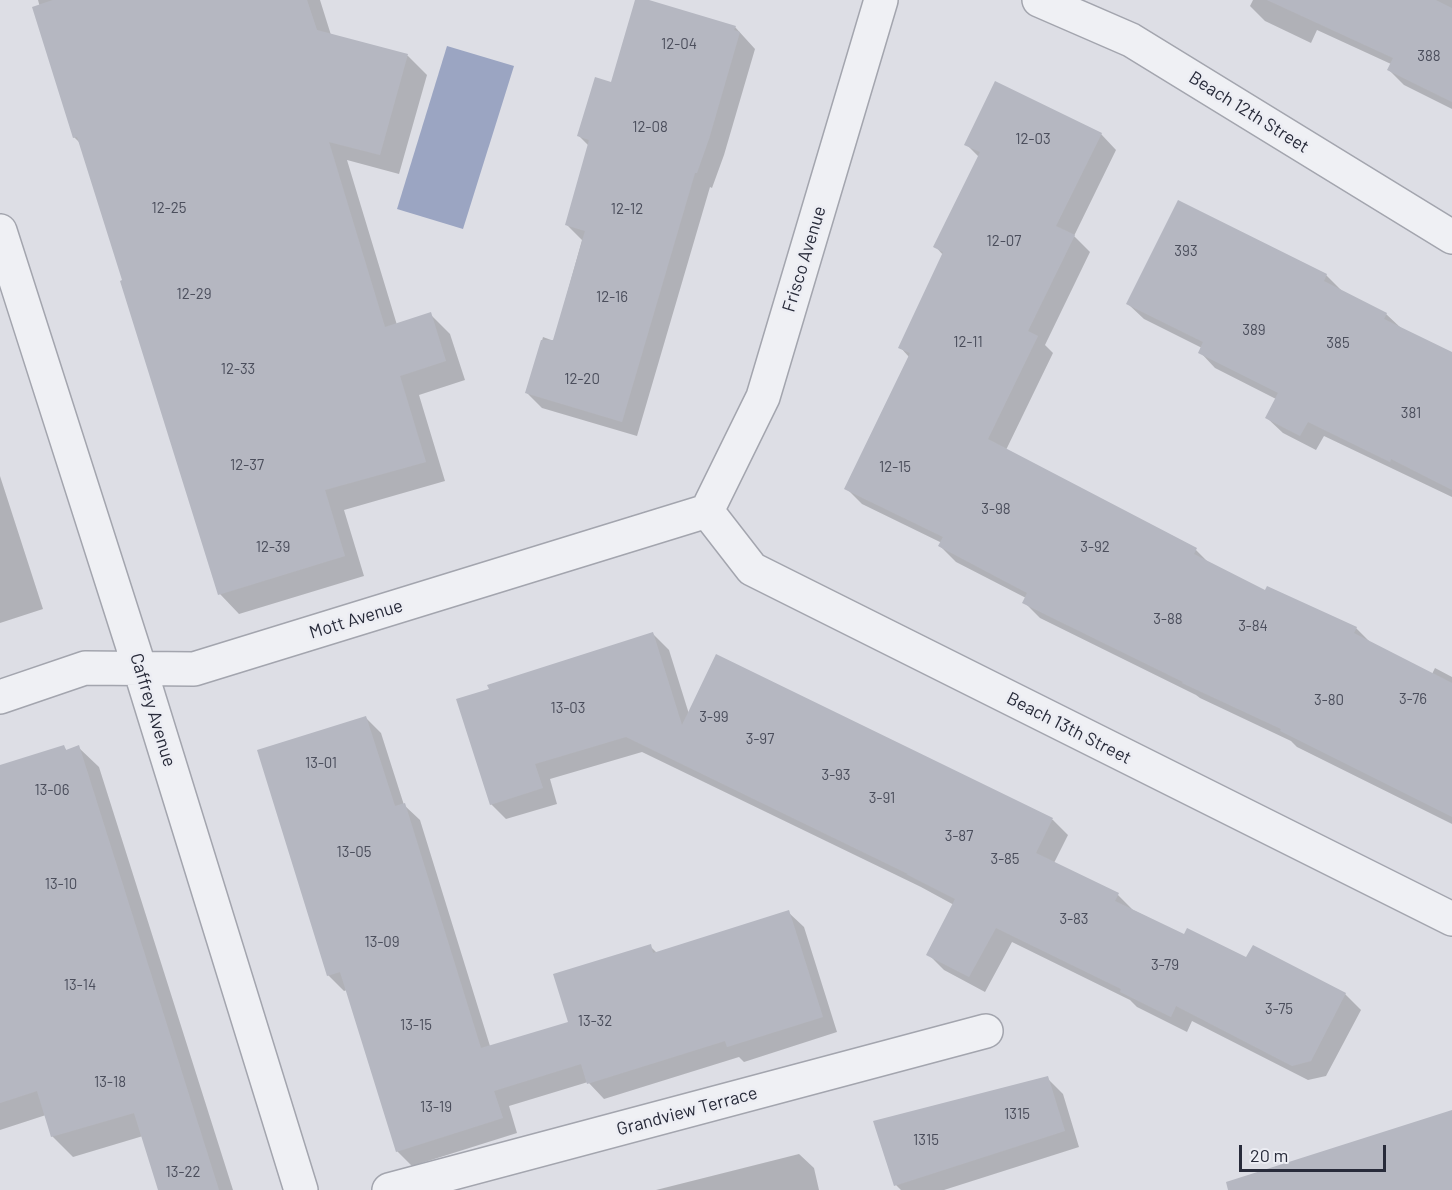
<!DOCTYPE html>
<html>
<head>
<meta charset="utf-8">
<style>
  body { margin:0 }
  #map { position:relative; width:1452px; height:1190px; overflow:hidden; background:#dddee5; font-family:Barlow,sans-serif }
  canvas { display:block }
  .scale { position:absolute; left:1239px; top:1145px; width:147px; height:27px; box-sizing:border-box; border:3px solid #282b3a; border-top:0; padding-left:8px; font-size:18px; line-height:21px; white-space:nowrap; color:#282b3a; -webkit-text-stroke:4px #ecedf3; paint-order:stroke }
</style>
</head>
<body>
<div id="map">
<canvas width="1452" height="1190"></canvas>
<div class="scale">20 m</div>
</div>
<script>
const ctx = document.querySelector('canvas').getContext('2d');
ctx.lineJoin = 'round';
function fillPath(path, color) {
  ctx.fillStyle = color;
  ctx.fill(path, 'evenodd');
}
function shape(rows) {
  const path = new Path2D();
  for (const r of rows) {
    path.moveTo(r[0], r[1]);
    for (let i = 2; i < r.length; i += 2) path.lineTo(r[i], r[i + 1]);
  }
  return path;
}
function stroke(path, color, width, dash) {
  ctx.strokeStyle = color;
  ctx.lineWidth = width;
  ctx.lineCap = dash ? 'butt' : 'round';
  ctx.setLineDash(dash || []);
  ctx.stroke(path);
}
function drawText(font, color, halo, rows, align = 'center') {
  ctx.font = font + ' Barlow,sans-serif';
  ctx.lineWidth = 5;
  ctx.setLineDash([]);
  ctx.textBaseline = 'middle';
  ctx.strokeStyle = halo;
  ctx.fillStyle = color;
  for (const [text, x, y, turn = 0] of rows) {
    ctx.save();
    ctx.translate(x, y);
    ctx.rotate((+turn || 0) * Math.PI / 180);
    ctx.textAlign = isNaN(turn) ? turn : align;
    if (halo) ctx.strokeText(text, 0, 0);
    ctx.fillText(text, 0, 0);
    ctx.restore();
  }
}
const water = shape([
  [447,46,514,66,463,229,397,209]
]);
const shadow = shape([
  [38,0,320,0,331,35,408,56,427,75,399,174,347,160,397,325,430,314,450,334,465,380,419,395,445,481,344,510,364,576,239,614,220,594,81,144,74,137],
  [1253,0,1452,0,1452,109,1404,85,1389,70,1391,64,1317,30,1311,43,1265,21,1250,6],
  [735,27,755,49,724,155,712,188,710,187,637,436,542,408,527,393,543,337,554,341,582,240,567,225,589,146,578,135,612,84],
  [1101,134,1116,150,1074,236,1090,252,1045,345,1053,353,1006,450,1196,550,1210,564,1266,592,1356,628,1371,643,1432,674,1435,668,1452,677,1452,824,1297,747,1291,741,1200,698,1196,695,1040,618,1024,602,1026,598,956,562,940,546,942,543,862,504,846,488,909,357,900,347,943,255,935,246,979,157,966,144],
  [1326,275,1342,291,1386,314,1401,328,1452,354,1452,497,1324,436,1316,450,1283,433,1267,418,1276,399,1215,368,1200,352,1202,348,1144,319,1128,304],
  [0,476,43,609,0,623],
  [653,634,669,650,689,714,717,656,1053,820,1068,835,1054,863,1118,895,1133,910,1185,936,1247,959,1253,947,1345,994,1361,1010,1326,1076,1308,1080,1192,1021,1187,1032,1137,1007,1130,1000,1012,942,985,992,944,970,928,954,954,905,921,887,642,752,550,779,557,804,506,819,491,804],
  [366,718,381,733,404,805,420,820,490,1046,570,1023,650,946,657,953,788,912,804,927,837,1032,744,1062,739,1057,604,1099,588,1082,509,1106,517,1133,412,1166,397,1151,347,990,344,991,328,975],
  [64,747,67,751,78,747,99,767,233,1190,160,1190,143,1136,73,1157,52,1136,46,1115,0,1130,0,767],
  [1047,1078,1063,1094,1079,1147,944,1190,901,1190,896,1185],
  [799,1154,814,1168,819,1190,656,1190]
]);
const building = shape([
  [53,0,307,0,317,30,408,54,380,155,329,142,385,327,431,312,446,361,400,376,426,462,325,490,345,556,218,595,120,281,122,280,77,137,73,138,32,7],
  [635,0,649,0,736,26,734,30,740,32,709,139,697,173,695,173,622,422,525,393,541,340,553,340,585,231,565,225,589,140,577,136,595,77,611,82],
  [1267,0,1436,0,1452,8,1452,102,1387,70,1393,58],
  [995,81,1102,133,1056,226,1075,235,1028,331,1038,336,988,439,1197,548,1194,554,1265,590,1267,586,1357,627,1354,633,1452,683,1452,817,1280,731,1281,729,1182,683,1183,682,1022,603,1027,593,938,546,943,537,844,489,910,353,898,348,943,252,933,247,980,152,964,145],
  [1178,200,1327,274,1324,281,1387,313,1384,319,1452,352,1452,490,1391,459,1390,462,1308,422,1300,436,1265,418,1278,393,1198,353,1203,342,1126,304],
  [653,632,682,725,716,654,1053,818,1036,853,1119,893,1115,901,1184,934,1187,928,1246,957,1253,945,1346,993,1311,1061,1292,1066,1176,1006,1171,1017,1120,992,1121,989,996,928,969,977,926,955,955,899,906,874,908,874,626,737,535,764,543,788,490,805,456,699,489,689,487,685],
  [366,716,395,806,405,803,481,1048,568,1022,553,974,651,944,653,953,789,910,823,1017,727,1047,725,1041,587,1084,581,1064,494,1091,503,1118,396,1152,340,972,327,976,257,750],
  [64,745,66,750,79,745,219,1190,158,1190,134,1113,51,1137,37,1091,0,1103,0,765],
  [1048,1076,1065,1131,894,1186,873,1121],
  [1452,1110,1452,1190,1228,1190,1226,1182]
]);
const minor = shape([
  [1039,0,1131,40,1452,237],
  [0,231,140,669,301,1190],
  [707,511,752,569,1452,919],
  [707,511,763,397,881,0],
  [0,697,85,668,194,669,707,511],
  [389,1190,986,1031]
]);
const numberNames = [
  ["12-04",679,44],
  ["388",1429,56],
  ["12-08",650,127],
  ["12-03",1033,139],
  ["12-25",169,208],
  ["12-12",627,209],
  ["12-07",1004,241],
  ["393",1186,251],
  ["12-29",194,294],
  ["12-16",612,297],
  ["389",1254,330],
  ["12-11",968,342],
  ["385",1338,343],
  ["12-33",238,369],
  ["12-20",582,379],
  ["381",1411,413],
  ["12-37",247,465],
  ["12-15",895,467],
  ["3-98",996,509],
  ["12-39",273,547],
  ["3-92",1095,547],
  ["3-88",1168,619],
  ["3-84",1253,626],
  ["3-76",1413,699],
  ["3-80",1329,700],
  ["13-03",568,708],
  ["3-99",714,717],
  ["3-97",760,739],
  ["13-01",321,763],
  ["3-93",836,775],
  ["13-06",52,790],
  ["3-91",882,798],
  ["3-87",959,836],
  ["13-05",354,852],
  ["3-85",1005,859],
  ["13-10",61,884],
  ["3-83",1074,919],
  ["13-09",382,942],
  ["3-79",1165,965],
  ["13-14",80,985],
  ["3-75",1279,1009],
  ["13-32",595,1021],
  ["13-15",416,1025],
  ["13-18",110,1082],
  ["13-19",436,1107],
  ["1315",1017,1114],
  ["1315",926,1140],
  ["13-22",183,1172]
];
const streetNames = [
  ["Beach 12th Street",1249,112,32],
  ["Frisco Avenue",804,259,-73],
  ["Mott Avenue",356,619,-17],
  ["Caffrey Avenue",153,710,73],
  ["Beach 13th Street",1069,728,27],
  ["Grandview Terrace",687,1111,-15]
];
fillPath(water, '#9ba5c2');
fillPath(shadow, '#0003');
fillPath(building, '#b5b7c1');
stroke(minor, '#a3a5ae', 36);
stroke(minor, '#eff0f4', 33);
drawText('15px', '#4b4e5c', null, numberNames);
drawText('18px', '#282b3a', '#ecedf3', streetNames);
</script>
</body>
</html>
